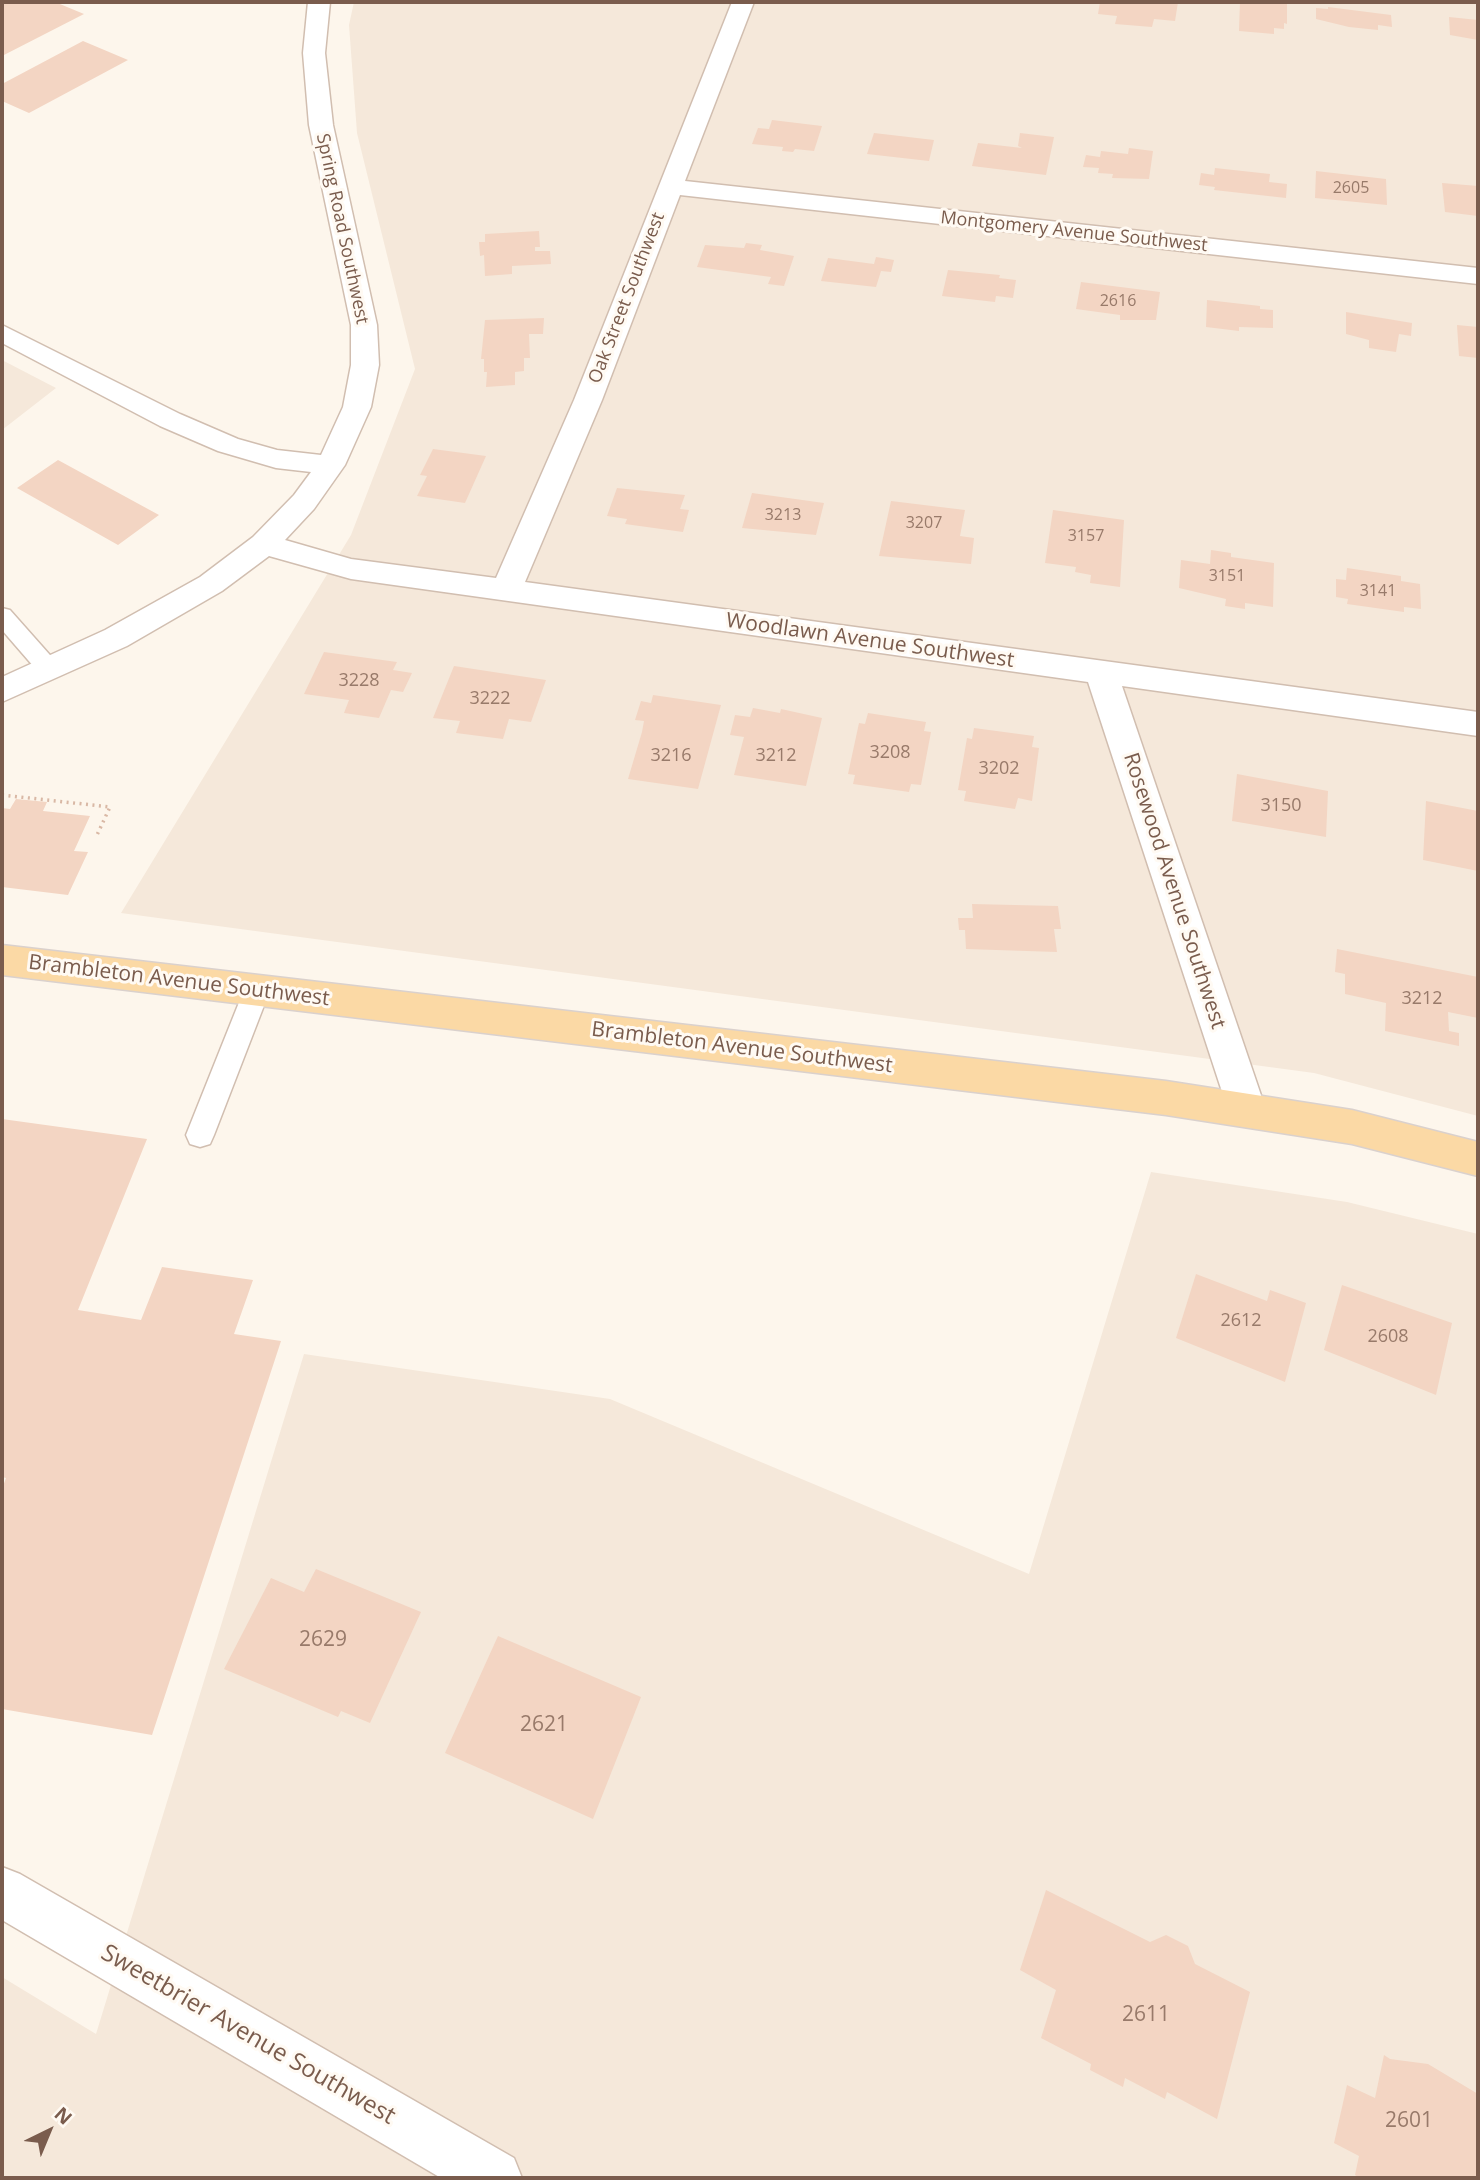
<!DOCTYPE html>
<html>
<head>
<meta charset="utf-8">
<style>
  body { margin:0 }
  #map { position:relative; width:1480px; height:2180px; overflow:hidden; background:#fdf6ec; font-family:"Open Sans",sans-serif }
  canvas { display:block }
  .frame { position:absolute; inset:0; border:4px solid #7a5c4d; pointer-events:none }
  .north { position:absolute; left:14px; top:2096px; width:70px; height:70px; -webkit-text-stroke:5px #fffaf3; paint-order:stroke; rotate:43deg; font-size:19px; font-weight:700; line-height:28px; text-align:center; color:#7a5c4d }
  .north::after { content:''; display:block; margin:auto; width:24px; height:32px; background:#7a5c4d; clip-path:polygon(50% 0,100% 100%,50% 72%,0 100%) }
</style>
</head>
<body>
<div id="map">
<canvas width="1480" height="2180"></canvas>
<div class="frame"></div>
<div class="north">N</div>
</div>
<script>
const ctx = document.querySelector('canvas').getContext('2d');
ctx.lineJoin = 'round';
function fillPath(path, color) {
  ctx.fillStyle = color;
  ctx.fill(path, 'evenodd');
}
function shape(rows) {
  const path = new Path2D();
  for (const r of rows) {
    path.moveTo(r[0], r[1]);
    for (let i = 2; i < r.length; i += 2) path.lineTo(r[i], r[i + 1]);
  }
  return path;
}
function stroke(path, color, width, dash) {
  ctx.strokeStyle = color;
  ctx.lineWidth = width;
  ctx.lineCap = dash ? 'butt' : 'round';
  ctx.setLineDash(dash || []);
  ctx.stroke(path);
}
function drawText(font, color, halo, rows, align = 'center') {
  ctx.font = font + ' "Open Sans",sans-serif';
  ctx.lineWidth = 6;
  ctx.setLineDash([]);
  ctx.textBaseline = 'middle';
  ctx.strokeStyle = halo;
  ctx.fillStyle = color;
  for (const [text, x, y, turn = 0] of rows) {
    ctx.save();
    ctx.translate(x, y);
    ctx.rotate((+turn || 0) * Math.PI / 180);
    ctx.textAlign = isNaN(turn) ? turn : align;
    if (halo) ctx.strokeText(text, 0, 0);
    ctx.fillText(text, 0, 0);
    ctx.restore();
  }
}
const residential = shape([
  [354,2,1478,2,1478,1116,1314,1073,121,913,351,535,415,369,357,133,349,25],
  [2,360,56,388,2,430],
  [1151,1172,1347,1202,1478,1234,1478,2178,2,2178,2,1977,96,2034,304,1354,610,1399,1029,1574]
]);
const building = shape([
  [8,2,55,2,84,14,2,56,2,5],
  [1100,2,1178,2,1175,21,1154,19,1152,27,1115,24,1117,16,1098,14],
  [1240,2,1287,2,1287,24,1284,23,1284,29,1274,28,1274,34,1239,31],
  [1328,7,1391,15,1392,27,1378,25,1378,30,1349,27,1316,19,1316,8,1328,9],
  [1449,17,1478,20,1478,40,1450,35],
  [83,41,128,60,29,113,2,101,2,84],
  [772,120,822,126,814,151,795,149,793,152,782,151,783,147,752,144,758,128,769,129],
  [874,133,934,140,929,161,867,154],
  [1020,133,1054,137,1046,175,972,166,978,143,1022,148,1018,146],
  [1129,148,1153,151,1149,179,1112,178,1113,174,1098,173,1099,168,1083,167,1086,155,1100,157,1101,151,1128,154],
  [1215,168,1270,174,1269,182,1287,184,1286,198,1214,190,1215,187,1199,185,1201,173,1214,175],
  [1316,171,1386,179,1387,205,1315,198],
  [1442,183,1478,186,1478,216,1445,212],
  [539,231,540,247,535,247,535,251,550,251,551,264,512,266,512,274,485,276,484,255,480,256,479,242,485,242,485,234],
  [746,243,762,245,760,250,794,256,784,286,768,284,771,277,697,267,705,245,744,248],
  [876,257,894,260,891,272,881,271,876,287,821,281,828,258,874,264],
  [948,270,1000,275,999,278,1016,280,1013,298,996,296,995,302,942,296],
  [1081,282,1160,292,1156,320,1120,320,1120,315,1076,309],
  [1207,300,1260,306,1260,309,1273,310,1273,328,1239,327,1239,331,1206,327],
  [1346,312,1412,323,1411,336,1399,334,1396,352,1369,348,1369,340,1346,334],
  [544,318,543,334,529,334,530,358,524,358,524,371,515,372,515,385,486,387,487,372,484,372,484,359,481,359,485,320],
  [1457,325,1478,327,1478,358,1459,356],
  [433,449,486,456,465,503,417,496,427,476,420,475],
  [58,460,159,515,118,545,17,488],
  [617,488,685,495,680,509,689,510,683,532,625,524,627,519,607,516],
  [752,493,824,503,816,535,742,528],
  [891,501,965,510,960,536,974,538,971,564,879,556],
  [1053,510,1124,520,1120,587,1090,583,1091,575,1075,572,1076,567,1045,563],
  [1211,550,1231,553,1231,557,1274,563,1273,607,1245,603,1245,609,1225,606,1226,599,1179,588,1181,560,1210,564],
  [1347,568,1401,576,1401,581,1420,584,1421,609,1404,607,1404,612,1347,604,1348,599,1336,597,1336,579,1346,580],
  [324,652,397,662,393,670,412,673,403,692,391,690,379,718,344,713,349,700,304,694],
  [454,666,546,680,531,722,509,719,503,739,456,733,460,721,433,718],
  [653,695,721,705,698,789,628,779,642,732,644,721,635,720,641,701,651,703],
  [753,708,780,713,781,709,822,718,806,786,734,775,744,737,730,735,735,715,750,717],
  [868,713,926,722,924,731,931,732,921,785,911,784,909,792,853,784,855,775,848,774,859,723,865,724],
  [974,728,1034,736,1032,747,1039,748,1032,801,1018,798,1015,809,964,801,966,791,958,790,967,738,972,739],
  [1237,774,1328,791,1326,837,1232,821],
  [16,799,47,802,43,811,90,816,74,851,88,852,68,895,2,887,2,808,10,809],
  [1426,801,1478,811,1478,871,1423,860],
  [972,904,1058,906,1061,929,1054,929,1057,952,966,949,965,930,959,930,958,918,973,918],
  [1337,949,1478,977,1478,1018,1448,1012,1449,1031,1459,1033,1459,1046,1385,1031,1386,1003,1345,994,1345,974,1335,972],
  [2,1119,147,1139,78,1310,141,1320,162,1267,253,1280,234,1334,281,1341,152,1735,2,1709,2,1489,6,1478,2,1477],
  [1196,1274,1267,1301,1270,1290,1306,1303,1285,1382,1176,1338],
  [1342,1285,1452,1323,1436,1395,1324,1350],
  [316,1569,421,1612,370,1723,341,1711,338,1717,224,1669,271,1578,304,1592],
  [498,1636,641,1697,593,1819,445,1753],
  [1046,1890,1150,1942,1166,1935,1188,1946,1195,1964,1250,1992,1217,2119,1167,2092,1165,2099,1125,2078,1123,2087,1090,2070,1091,2064,1041,2038,1056,1990,1020,1970],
  [1384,2055,1390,2059,1428,2064,1478,2094,1478,2178,1360,2178,1355,2175,1359,2156,1334,2143,1347,2085,1375,2098]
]);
const path = shape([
  [2,795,110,807,97,835]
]);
const service = shape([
  [2,608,10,610,57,663,61,669,57,675,41,675,2,630,2,608],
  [257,979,267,982,270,990,214,1135,210,1144,200,1147,190,1144,186,1135,244,990,247,982,257,979]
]);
const minor = shape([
  [308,2,330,2,325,53,333,125,377,325,379,365,371,407,345,465,314,509,285,540,351,559,496,578,574,400,732,2,754,2,685,181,1478,268,1478,284,680,195,602,400,525,582,1478,712,1478,736,1122,686,1266,1110,1261,1122,1247,1127,1233,1122,1228,1110,1088,682,351,579,269,556,222,591,127,646,2,702,2,677,105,630,200,577,253,537,294,495,311,472,276,468,218,451,160,426,2,343,2,325,180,414,238,439,277,450,321,455,343,407,351,365,351,325,309,125,303,53,308,2],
  [2,1867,20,1874,514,2158,522,2178,441,2178,2,1920,2,1867]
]);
const primary = shape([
  [2,945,1166,1081,1352,1110,1478,1142,1478,1176,1352,1144,1166,1115,2,975,2,945]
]);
const farNumbernames = [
  ["2605",1351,188],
  ["2616",1118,301],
  ["3213",783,515],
  ["3207",924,523],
  ["3157",1086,536],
  ["3151",1227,576],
  ["3141",1378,591]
];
const farStreetnames = [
  ["Spring Road Southwest",342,229,78],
  ["Montgomery Avenue Southwest",1074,232,6],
  ["Oak Street Southwest",627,298,-69]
];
const numberNames = [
  ["3228",359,681],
  ["3222",490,699],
  ["3208",890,753],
  ["3216",671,756],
  ["3212",776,756],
  ["3202",999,769],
  ["3150",1281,806],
  ["3212",1422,999],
  ["2612",1241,1321],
  ["2608",1388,1337]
];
const streetNames = [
  ["Woodlawn Avenue Southwest",870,641,8],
  ["Rosewood Avenue Southwest",1174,891,72],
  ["Brambleton Avenue Southwest",179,981,7],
  ["Brambleton Avenue Southwest",742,1048,7]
];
const nearNumbernames = [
  ["2629",323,1640],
  ["2621",544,1725],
  ["2611",1146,2015],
  ["2601",1409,2121]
];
const nearStreetnames = [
  ["Sweetbrier Avenue Southwest",248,2035,30]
];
fillPath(residential, '#f5e8da');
fillPath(building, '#f3d5c3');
stroke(service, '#d1beb0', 3);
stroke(minor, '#d1beb0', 3);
stroke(primary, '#dad1cd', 3);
stroke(path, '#d9b8a5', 3.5, [2, 4.5]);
fillPath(service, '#fff');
fillPath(minor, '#fff');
fillPath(primary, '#fbd9a5');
drawText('16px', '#987a6a', null, farNumbernames);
drawText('18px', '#7a5c4d', '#fffaf3', farStreetnames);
drawText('18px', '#987a6a', null, numberNames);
drawText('21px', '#7a5c4d', '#fffaf3', streetNames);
drawText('21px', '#987a6a', null, nearNumbernames);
drawText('24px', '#7a5c4d', '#fffaf3', nearStreetnames);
</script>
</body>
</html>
